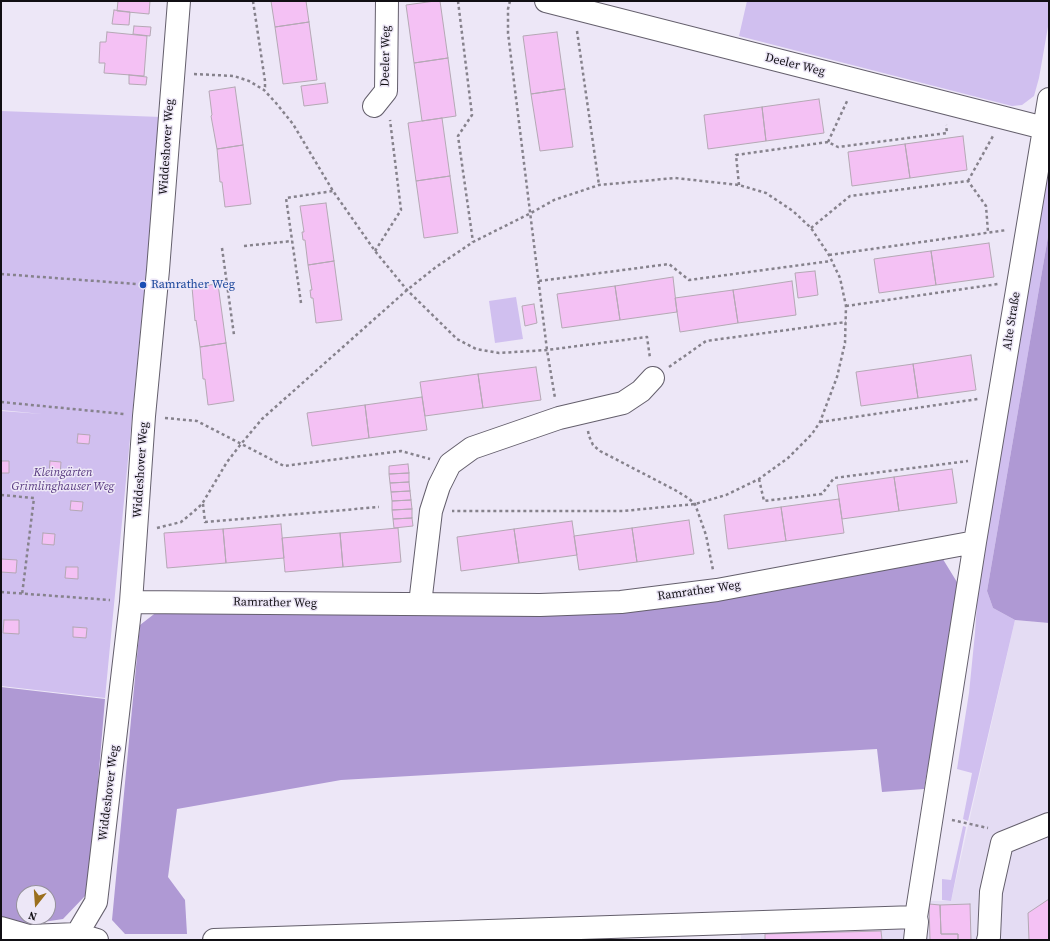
<!DOCTYPE html>
<html>
<head>
<meta charset="utf-8">
<style>
  body { margin:0 }
  #map { position:relative; width:1050px; height:941px; overflow:hidden; background:#ede7f7; font-family:"Source Serif 4",serif }
  canvas { display:block }
  .frame { position:absolute; inset:0; border:2px solid #110f14; pointer-events:none }
  .north { position:absolute; left:16px; top:885px; width:40px; height:40px; box-sizing:border-box; background:#ede7f7; border:1px solid #95919c; border-radius:50%; rotate:197deg; font-size:11px; font-weight:700; line-height:16px; text-align:center; color:#110f14 }
  .north::after { content:''; display:block; margin:auto; width:14px; height:18px; background:#9b6f1e; clip-path:polygon(50% 0,100% 100%,50% 72%,0 100%) }
</style>
</head>
<body>
<div id="map">
<canvas width="1050" height="941"></canvas>
<div class="frame"></div>
<div class="north">N</div>
</div>
<script>
const ctx = document.querySelector('canvas').getContext('2d');
ctx.lineJoin = 'round';
function fillPath(path, color) {
  ctx.fillStyle = color;
  ctx.fill(path, 'evenodd');
}
function shape(rows) {
  const path = new Path2D();
  for (const r of rows) {
    path.moveTo(r[0], r[1]);
    for (let i = 2; i < r.length; i += 2) path.lineTo(r[i], r[i + 1]);
  }
  return path;
}
function stroke(path, color, width, dash) {
  ctx.strokeStyle = color;
  ctx.lineWidth = width;
  ctx.lineCap = dash ? 'butt' : 'round';
  ctx.setLineDash(dash || []);
  ctx.stroke(path);
}
function drawText(font, color, halo, rows, align = 'center') {
  ctx.font = font + ' "Source Serif 4",serif';
  ctx.lineWidth = 3;
  ctx.setLineDash([]);
  ctx.textBaseline = 'middle';
  ctx.strokeStyle = halo;
  ctx.fillStyle = color;
  for (const [text, x, y, turn = 0] of rows) {
    ctx.save();
    ctx.translate(x, y);
    ctx.rotate((+turn || 0) * Math.PI / 180);
    ctx.textAlign = isNaN(turn) ? turn : align;
    if (halo) ctx.strokeText(text, 0, 0);
    ctx.fillText(text, 0, 0);
    ctx.restore();
  }
}
const built = shape([
  [1015,620,1049,623,1049,940,741,940,741,930,917,922,928,901,951,901]
]);
const green = shape([
  [747,1,1049,1,1049,21,1039,78,1034,96,1022,105,1012,106,739,36],
  [1,111,161,117,105,698,1,686,1,411,42,414,1,410],
  [1049,155,1049,231,987,591,993,608,1015,620,968,821,963,819,972,773,957,769,969,693,975,633,978,588],
  [516,297,523,339,495,343,489,301],
  [963,826,966,827,951,901,942,900,942,879,951,880]
]);
const forest = shape([
  [1049,231,1049,623,1015,620,993,608,987,591],
  [941,556,960,587,924,789,882,792,877,749,341,780,177,809,168,877,185,900,187,934,125,934,112,920,140,625,158,611,568,612],
  [1,687,105,699,90,878,85,896,63,919,23,925,1,919],
  [24,893,48,893,48,917,24,917]
]);
const building = shape([
  [118,1,150,1,149,14,117,11,118,1],
  [271,1,306,1,309,22,275,27,271,1],
  [435,1,440,1,448,58,414,63,406,5,435,1],
  [114,10,130,12,129,25,112,24,114,10],
  [309,22,317,80,283,84,275,27,309,22],
  [134,26,151,27,150,36,133,34,134,26],
  [107,32,147,36,144,76,104,73,105,63,99,63,100,42,106,42,107,32],
  [557,32,565,89,531,94,523,36,557,32],
  [448,58,456,116,422,121,414,63,448,58],
  [129,75,147,77,146,85,129,84,129,75],
  [325,83,328,103,304,106,301,86,325,83],
  [235,87,243,145,217,149,211,116,212,115,209,91,235,87],
  [565,89,573,147,540,151,531,94,565,89],
  [819,99,824,133,766,141,762,107,819,99],
  [762,107,766,141,708,149,704,115,762,107],
  [442,118,450,176,416,181,408,123,442,118],
  [963,136,967,170,910,178,905,144,963,136],
  [905,144,910,178,852,186,848,152,905,144],
  [243,145,251,204,225,207,222,182,220,182,217,149,243,145],
  [450,176,458,233,424,238,416,181,450,176],
  [326,203,334,261,308,265,305,240,303,240,302,232,304,232,300,206,326,203],
  [989,243,994,277,936,285,931,251,989,243],
  [931,251,936,285,879,293,874,259,931,251],
  [334,261,342,320,316,323,313,298,311,298,310,290,312,290,308,265,334,261],
  [815,271,818,295,798,298,795,273,815,271],
  [673,277,677,312,620,320,615,286,673,277],
  [792,281,796,315,738,323,733,290,792,281],
  [218,284,226,343,200,347,196,320,195,321,192,287,218,284],
  [615,286,620,320,562,328,557,294,615,286],
  [733,290,738,323,680,332,675,298,733,290],
  [534,304,537,323,525,326,522,306,534,304],
  [226,343,234,401,208,405,205,379,203,379,200,347,226,343],
  [971,355,976,390,918,398,913,364,971,355],
  [913,364,918,398,861,406,856,372,913,364],
  [536,367,541,400,483,408,478,374,536,367],
  [478,374,483,408,425,416,420,382,478,374],
  [422,397,427,430,369,438,365,405,422,397],
  [365,405,369,438,312,446,307,413,365,405],
  [78,434,90,435,89,444,77,443,78,434],
  [1,461,9,461,9,473,1,473,1,461],
  [50,461,61,462,60,475,49,474,50,461],
  [408,464,409,473,389,474,389,466,408,464],
  [952,469,957,503,899,511,894,477,952,469],
  [409,473,409,482,390,483,389,474,409,473],
  [894,477,899,511,842,519,837,485,894,477],
  [409,482,410,491,391,492,390,483,409,482],
  [410,491,411,500,392,501,391,492,410,491],
  [839,499,844,533,786,541,781,507,839,499],
  [411,500,412,509,392,510,392,501,411,500],
  [71,501,83,502,82,511,70,510,71,501],
  [781,507,786,541,728,549,724,515,781,507],
  [412,509,412,518,393,519,392,510,412,509],
  [412,518,413,526,394,528,393,519,412,518],
  [689,520,694,554,637,562,632,528,689,520],
  [572,521,577,555,519,563,514,529,572,521],
  [281,524,284,558,226,563,223,529,281,524],
  [398,528,401,562,343,567,340,533,398,528],
  [632,528,637,562,579,570,574,536,632,528],
  [223,529,226,563,167,568,164,533,223,529],
  [514,529,519,563,461,571,457,537,514,529],
  [43,533,55,534,54,545,42,544,43,533],
  [340,533,343,567,285,572,282,538,340,533],
  [1,559,17,560,16,573,1,572,1,559],
  [66,567,78,567,78,579,65,578,66,567],
  [4,620,19,620,19,634,3,633,4,620],
  [73,627,87,628,86,638,73,637,73,627],
  [1049,899,1049,940,1029,940,1028,913,1049,899],
  [929,904,940,905,941,934,958,934,958,940,930,940,929,904],
  [970,904,971,940,958,940,958,934,941,934,940,905,970,904],
  [881,931,882,940,765,940,765,934,881,931]
]);
const path = shape([
  [253,1,265,81,265,87,264,90],
  [458,1,472,115,458,136,473,242],
  [510,1,508,9,508,33,547,350,555,398],
  [577,31,599,185],
  [194,74,234,76,249,81,264,90,276,103,293,124,333,191,375,251,407,290,457,339,476,349,499,353,547,350,647,337,650,358],
  [828,142,848,99],
  [968,181,993,136],
  [739,185,736,155,828,142,838,147,947,133,946,125],
  [811,228,850,196,968,181,986,206,988,232],
  [244,246,292,241],
  [222,248,234,335],
  [375,251,401,210,390,120],
  [829,255,1007,230],
  [1,274,136,284],
  [539,281,669,264,689,280,831,261],
  [301,303,286,198,333,191],
  [846,306,998,284],
  [669,367,706,341,846,322],
  [1,402,124,414],
  [165,418,197,421,284,466,401,451,430,459],
  [820,422,978,399],
  [588,431,589,436,593,445,600,451,675,490,688,498,695,504,706,535,713,570],
  [759,479,764,501,822,494,834,478,968,461],
  [1,495,34,498,22,595],
  [203,504,205,522,379,507],
  [157,528,181,522,192,513,202,504,227,462,241,444,262,419,407,290,436,267,473,242,531,213,554,200,599,185,675,178,739,185,766,193,793,211,811,228,829,255,840,278,846,306,845,343,837,377,820,422,812,434,788,458,759,479,726,495,695,504,623,511,452,511],
  [1,592,110,600],
  [952,820,988,828]
]);
const minor = shape([
  [546,1,1044,128],
  [374,106,386,91,387,1],
  [131,602,540,605,621,602,717,590,975,542],
  [420,604,431,511,439,486,450,464,472,448,559,418,623,403,641,391,653,378],
  [1,928,29,936,77,934,97,940],
  [77,934,96,902,131,602,144,416,158,270,179,1],
  [214,940,916,917],
  [915,940,917,922,916,917,975,542,1049,99],
  [988,940,989,937,991,892,1002,843,1049,824]
]);
const markers = [
  [143,285,4,"#1a4fb4"]
];
const streetNames = [
  ["Deeler Weg",386,56,-89],
  ["Deeler Weg",795,65,14],
  ["Widdeshover Weg",167,147,-86],
  ["Alte Straße",1012,321,-81],
  ["Widdeshover Weg",141,470,-86],
  ["Ramrather Weg",699,591,-8],
  ["Ramrather Weg",275,603,1],
  ["Widdeshover Weg",109,793,-83]
];
const transitNames = [
  ["Ramrather Weg",151,285]
];
const parkNames = [
  ["Kleingärten",63,473],
  ["Grimlinghauser Weg",63,487]
];
fillPath(built, '#e4dcf3');
fillPath(green, '#d0bfef');
fillPath(forest, '#af99d4');
fillPath(building, '#f4c1f4');
stroke(building, '#b4a8b4', 1);
stroke(minor, '#645f6c', 24);
stroke(path, '#86828c', 2.5, [3, 3]);
stroke(minor, '#fff', 22);
for (const [x, y, r, color] of markers) {
  const dot = new Path2D();
  dot.arc(x, y, r, 0, 2 * Math.PI);
  ctx.fillStyle = color;
  ctx.fill(dot);
  stroke(dot, '#ede7f7', 1.5);
}
drawText('12px', '#110f14', '#ede7f7', streetNames);
drawText('12px', '#164399', '#ede7f7', transitNames, 'left');
drawText('italic 12px', '#57387f', '#ede7f7', parkNames);
</script>
</body>
</html>
